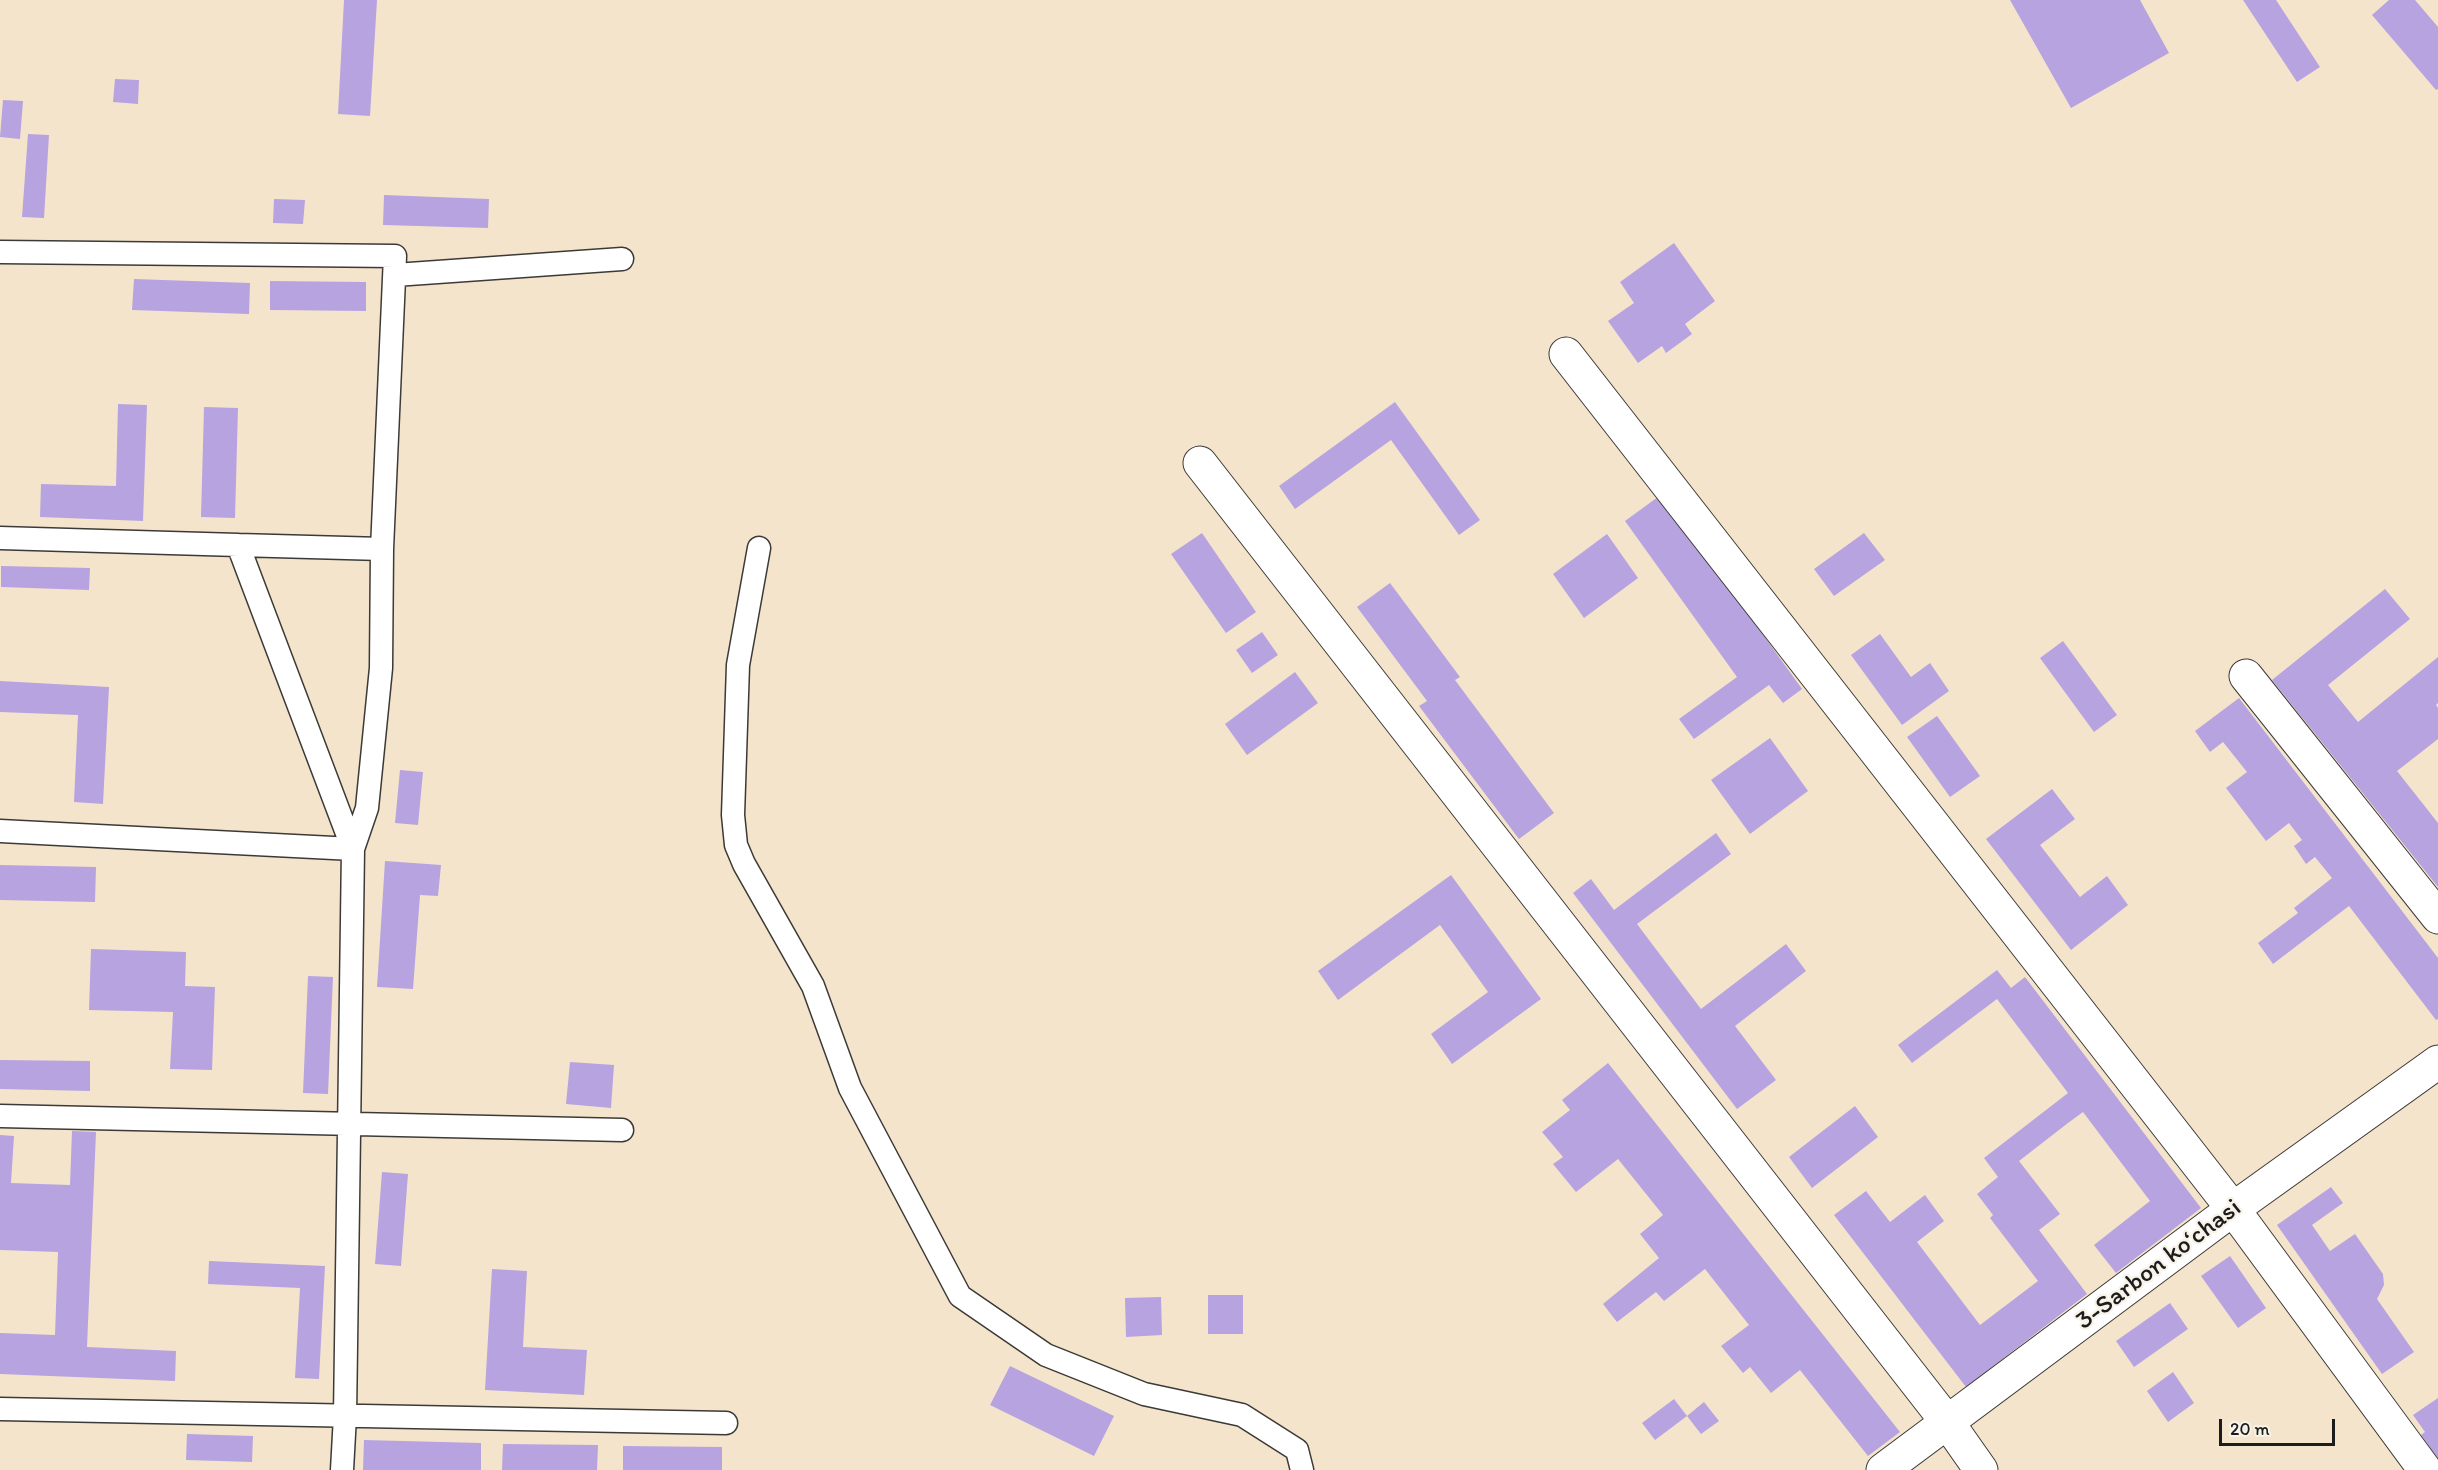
<!DOCTYPE html>
<html>
<head>
<meta charset="utf-8">
<style>
  body { margin:0 }
  #map { position:relative; width:2438px; height:1470px; overflow:hidden; background:#f4e4cc; font-family:Itim,sans-serif }
  canvas { display:block }
  .scale { position:absolute; left:2219px; top:1419px; width:116px; height:27px; box-sizing:border-box; border:3px solid #1c1c1c; border-top:0; padding-left:8px; font-size:18px; line-height:21px; white-space:nowrap; color:#1c1c1c; -webkit-text-stroke:4px #f7f3e8; paint-order:stroke }
</style>
</head>
<body>
<div id="map">
<canvas width="2438" height="1470"></canvas>
<div class="scale">20 m</div>
</div>
<script>
const ctx = document.querySelector('canvas').getContext('2d');
ctx.lineJoin = 'round';
function fillPath(path, color) {
  ctx.fillStyle = color;
  ctx.fill(path, 'evenodd');
}
function shape(rows) {
  const path = new Path2D();
  for (const r of rows) {
    path.moveTo(r[0], r[1]);
    for (let i = 2; i < r.length; i += 2) path.lineTo(r[i], r[i + 1]);
  }
  return path;
}
function stroke(path, color, width, dash) {
  ctx.strokeStyle = color;
  ctx.lineWidth = width;
  ctx.lineCap = dash ? 'butt' : 'round';
  ctx.setLineDash(dash || []);
  ctx.stroke(path);
}
function drawText(font, color, halo, rows, align = 'center') {
  ctx.font = font + ' Itim,sans-serif';
  ctx.lineWidth = 4.5;
  ctx.setLineDash([]);
  ctx.textBaseline = 'middle';
  ctx.strokeStyle = halo;
  ctx.fillStyle = color;
  for (const [text, x, y, turn = 0] of rows) {
    ctx.save();
    ctx.translate(x, y);
    ctx.rotate((+turn || 0) * Math.PI / 180);
    ctx.textAlign = isNaN(turn) ? turn : align;
    if (halo) ctx.strokeText(text, 0, 0);
    ctx.fillText(text, 0, 0);
    ctx.restore();
  }
}
const building = shape([
  [344,0,377,0,370,116,338,114],
  [2010,0,2140,0,2169,53,2071,108],
  [2243,0,2276,0,2320,67,2297,82],
  [2389,0,2415,0,2438,27,2438,89,2436,90,2372,15],
  [115,79,139,80,138,104,113,102],
  [3,100,23,101,20,139,0,137],
  [28,134,49,135,44,218,22,217],
  [384,195,489,199,488,228,383,225],
  [274,199,305,200,303,224,273,223],
  [1674,243,1715,301,1685,324,1692,334,1666,353,1662,346,1638,363,1608,321,1634,303,1620,282],
  [134,279,250,283,249,314,132,310],
  [270,281,366,282,366,311,270,310],
  [1395,402,1480,520,1459,535,1391,440,1295,509,1279,486],
  [118,404,147,405,143,521,40,517,41,484,116,486],
  [204,407,238,408,235,518,201,517],
  [1662,494,1802,689,1783,703,1769,685,1694,739,1679,719,1737,677,1625,521],
  [1202,533,1256,612,1226,633,1171,554],
  [1864,533,1885,560,1834,596,1814,569],
  [1607,534,1638,578,1584,618,1553,574],
  [1,566,90,568,89,590,1,587],
  [1390,583,1460,677,1455,680,1554,813,1519,839,1419,706,1427,701,1357,607],
  [2385,589,2410,619,2328,685,2358,722,2438,657,2438,703,2436,705,2438,708,2438,739,2397,771,2438,823,2438,887,2272,680],
  [1262,632,1278,655,1252,673,1236,650],
  [1880,634,1911,677,1930,663,1949,691,1902,725,1851,655],
  [2063,641,2117,715,2094,732,2040,658],
  [1295,672,1318,703,1247,755,1225,724],
  [0,681,109,687,103,804,74,802,78,715,0,712],
  [2239,698,2438,958,2438,1019,2436,1020,2349,906,2273,964,2258,943,2298,913,2294,908,2332,878,2315,857,2306,864,2294,846,2302,840,2289,823,2266,841,2226,788,2247,772,2223,742,2210,752,2195,731],
  [1937,716,1980,776,1950,797,1907,737],
  [1770,738,1808,791,1750,834,1711,780],
  [400,770,423,772,418,825,395,823],
  [2052,789,2075,819,2040,845,2080,897,2107,876,2128,905,2071,950,1986,839],
  [1716,833,1731,854,1637,924,1701,1009,1786,944,1806,971,1735,1026,1776,1080,1737,1109,1573,893,1591,879,1614,910],
  [385,861,441,865,438,896,420,895,413,989,377,987],
  [0,865,96,867,95,902,0,900],
  [1451,875,1541,999,1452,1064,1431,1034,1488,992,1440,925,1338,1000,1318,971],
  [91,949,186,952,185,986,215,987,212,1070,170,1069,173,1012,89,1010],
  [1997,970,2011,988,2025,977,2201,1208,2116,1273,2094,1245,2150,1201,2083,1112,2068,1123,2019,1161,2060,1214,2039,1230,2087,1294,1966,1387,1834,1215,1866,1191,1890,1222,1925,1195,1944,1221,1917,1242,1980,1325,2038,1281,1990,1218,1993,1215,1977,1194,1998,1177,1984,1158,2068,1093,1997,999,1912,1063,1898,1045],
  [308,976,333,977,328,1094,303,1093],
  [0,1060,90,1061,90,1091,0,1089],
  [570,1062,614,1065,611,1108,566,1104],
  [1608,1063,1900,1432,1868,1456,1800,1370,1771,1393,1750,1367,1743,1373,1721,1346,1749,1325,1705,1269,1664,1301,1656,1292,1617,1322,1603,1304,1659,1258,1640,1234,1663,1215,1618,1159,1576,1192,1553,1164,1563,1157,1542,1132,1570,1110,1562,1100],
  [1855,1106,1878,1137,1812,1188,1789,1157],
  [72,1131,96,1132,87,1347,176,1351,175,1381,0,1374,0,1333,55,1335,58,1252,0,1250,0,1135,14,1136,11,1183,70,1185],
  [382,1172,408,1174,401,1266,375,1264],
  [2331,1187,2343,1203,2312,1225,2330,1251,2355,1234,2383,1274,2384,1285,2377,1299,2414,1352,2382,1374,2277,1225],
  [2230,1256,2266,1308,2238,1328,2201,1276],
  [209,1261,325,1266,319,1379,295,1378,300,1288,208,1284],
  [492,1269,527,1271,523,1347,587,1350,584,1395,485,1390],
  [1208,1295,1243,1295,1243,1334,1208,1334],
  [1161,1297,1162,1335,1126,1337,1125,1298],
  [2170,1303,2188,1329,2134,1367,2116,1341],
  [1010,1366,1114,1416,1094,1456,990,1405],
  [2173,1372,2194,1403,2168,1422,2147,1391],
  [2438,1398,2438,1459,2421,1435,2425,1432,2413,1415],
  [1674,1399,1687,1416,1655,1440,1642,1423],
  [1704,1402,1719,1421,1701,1434,1687,1416],
  [187,1434,253,1436,252,1462,186,1460],
  [364,1440,481,1443,481,1470,363,1470],
  [503,1444,598,1445,597,1470,502,1470],
  [623,1446,722,1447,722,1470,623,1470]
]);
const lane = shape([
  [0,252,395,256,382,549,238,545],
  [395,275,622,259],
  [0,538,238,545,353,849,345,1416,342,1470],
  [759,548,738,665,733,815,736,845,744,864,813,986,850,1088,960,1296,1046,1355,1144,1394,1242,1415,1297,1450,1302,1470],
  [0,831,353,849,367,808,381,668,382,549],
  [0,1116,622,1130],
  [0,1409,726,1423]
]);
const street = shape([
  [1566,354,2233,1209,2425,1470],
  [1200,463,1948,1423,1981,1470],
  [2246,676,2438,917],
  [1883,1470,2233,1209,2438,1062]
]);
const streetNames = [
  ["3-Sarbon koʻchasi",2159,1265,-37]
];
fillPath(building, '#b7a3df');
stroke(lane, '#3c3a36', 25);
stroke(street, '#3c3a36', 35);
stroke(lane, '#fff', 22);
stroke(street, '#fff', 33);
drawText('26px', '#1c1c1c', '#f7f3e8', streetNames);
</script>
</body>
</html>
